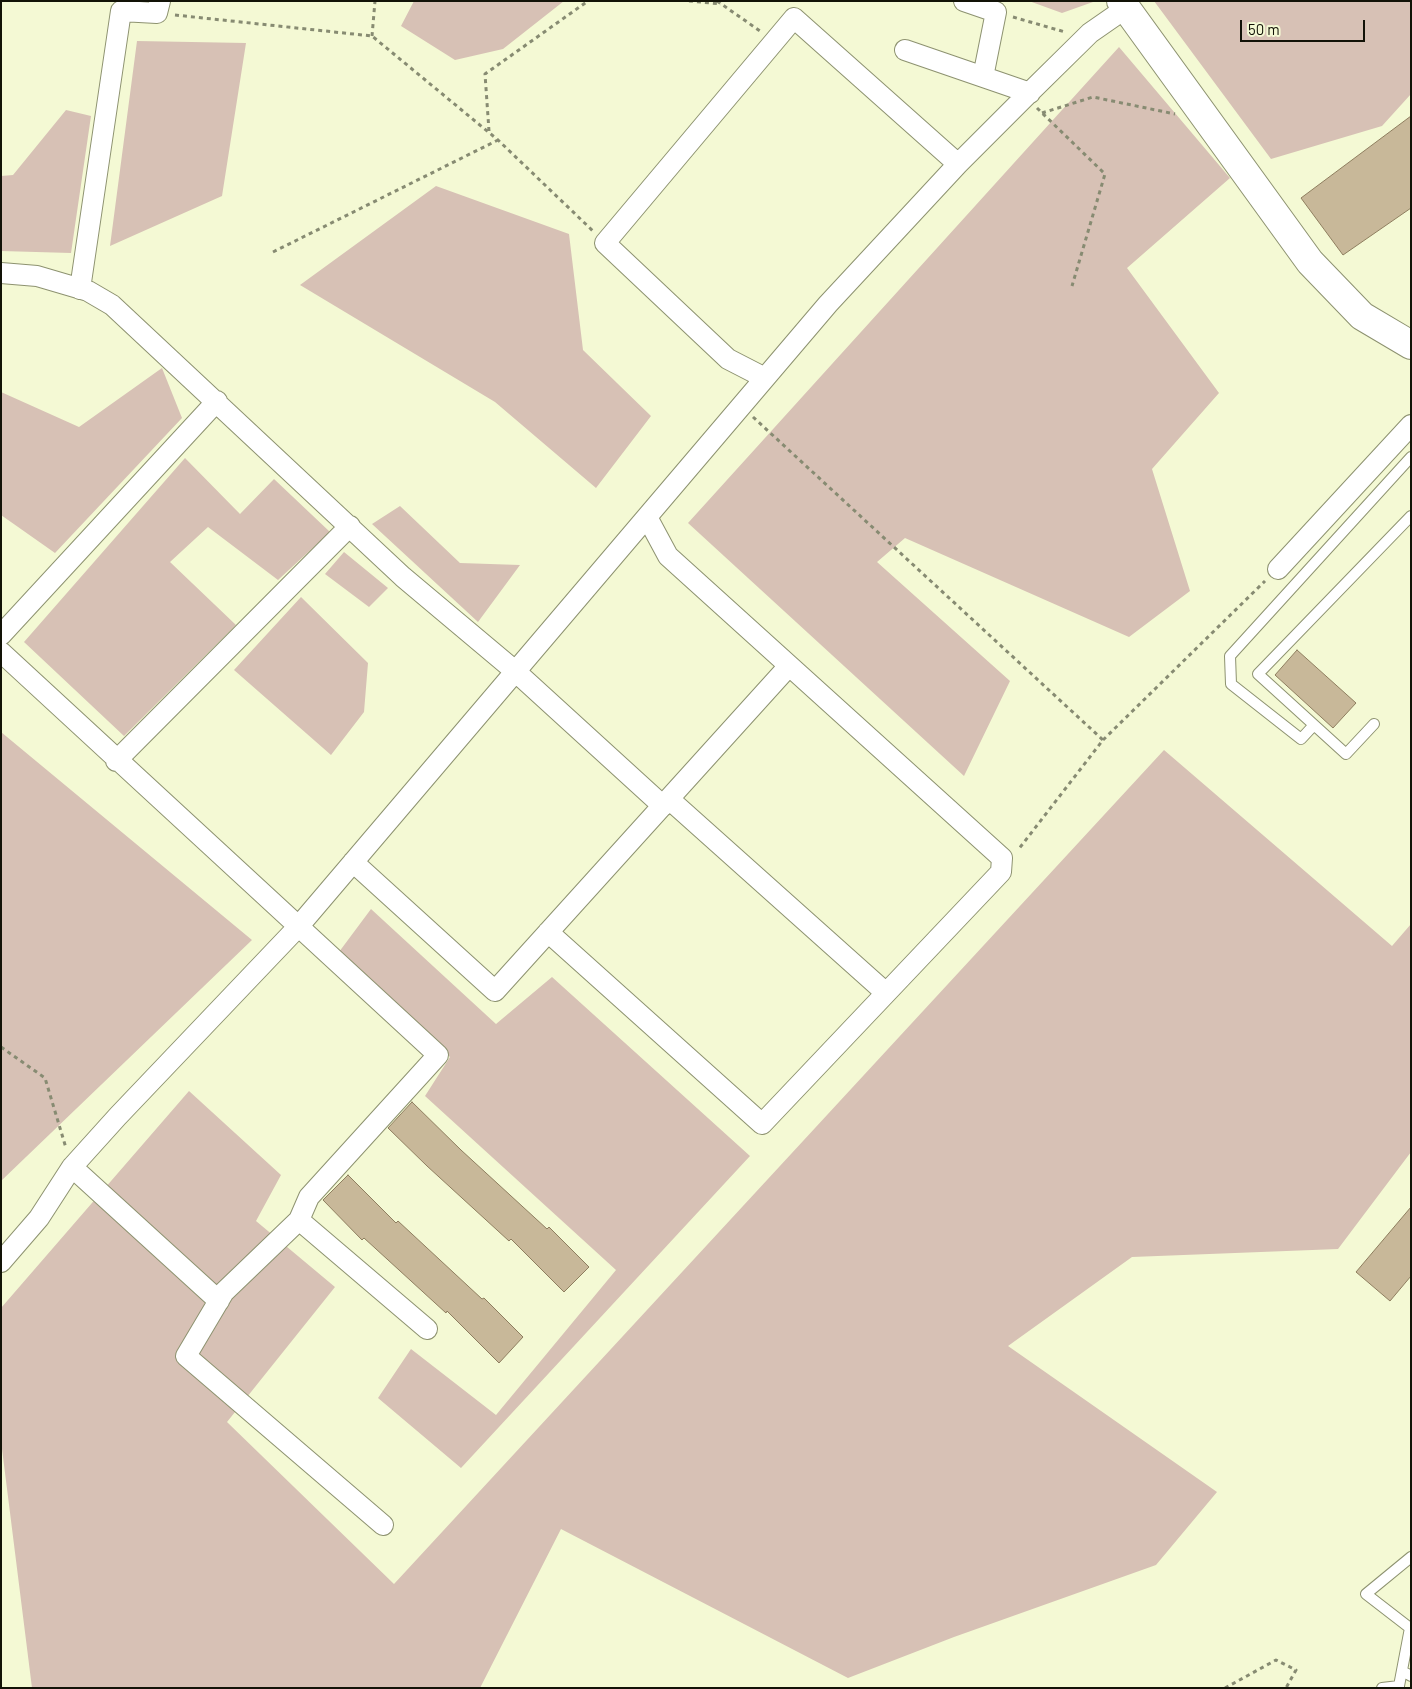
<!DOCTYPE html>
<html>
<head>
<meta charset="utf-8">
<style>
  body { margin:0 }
  #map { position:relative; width:1412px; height:1689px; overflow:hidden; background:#f4f9d4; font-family:Barlow,sans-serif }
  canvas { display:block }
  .frame { position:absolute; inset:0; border:2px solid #121307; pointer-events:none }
  .scale { position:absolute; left:1240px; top:20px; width:125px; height:22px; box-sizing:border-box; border:2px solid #121307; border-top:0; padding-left:6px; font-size:15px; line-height:18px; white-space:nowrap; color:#121307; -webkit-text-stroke:4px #f4f9d4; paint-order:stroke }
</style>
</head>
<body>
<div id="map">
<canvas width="1412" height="1689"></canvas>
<div class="frame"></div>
<div class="scale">50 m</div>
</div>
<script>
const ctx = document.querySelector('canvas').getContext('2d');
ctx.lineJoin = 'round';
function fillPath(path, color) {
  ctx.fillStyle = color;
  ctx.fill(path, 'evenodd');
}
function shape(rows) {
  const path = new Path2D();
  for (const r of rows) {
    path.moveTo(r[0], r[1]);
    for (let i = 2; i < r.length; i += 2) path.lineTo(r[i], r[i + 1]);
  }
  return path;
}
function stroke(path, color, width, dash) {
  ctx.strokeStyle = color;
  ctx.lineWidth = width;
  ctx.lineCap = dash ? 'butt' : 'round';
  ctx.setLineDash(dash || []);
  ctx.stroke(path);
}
const green = shape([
  [414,1,564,1,503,49,455,60,401,26],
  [1029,1,1092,1,1093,2,1062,13],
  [1154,1,1411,1,1411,94,1382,126,1271,159],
  [137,41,246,43,222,196,110,246],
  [1119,47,1230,178,1127,268,1219,393,1152,469,1190,591,1129,637,905,538,877,562,1010,681,964,776,688,523],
  [66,110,91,116,71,253,1,251,1,176,13,175],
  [436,186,569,234,583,350,651,416,596,488,495,402,300,285],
  [162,368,182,418,55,553,1,515,1,392,79,427],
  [185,458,240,514,274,479,330,532,278,580,208,527,170,562,236,625,124,736,24,642],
  [400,506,460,563,520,565,478,622,372,524],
  [344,552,388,588,369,607,325,574],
  [301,597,368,663,364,712,331,755,234,670],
  [1,732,252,940,1,1181],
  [1164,750,1392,946,1411,924,1411,1152,1338,1249,1132,1257,1008,1346,1217,1492,1156,1565,954,1637,848,1678,561,1529,480,1688,32,1688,1,1441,1,1308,189,1091,281,1175,256,1221,335,1287,227,1422,394,1584],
  [371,909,496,1024,552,977,750,1156,461,1468,378,1398,411,1349,496,1415,616,1270,425,1096,450,1057,339,952]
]);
const building = shape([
  [1411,116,1411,208,1343,255,1301,198,1411,116],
  [1297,650,1356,703,1333,728,1275,675,1297,650],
  [412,1102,461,1150,547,1229,549,1227,589,1267,564,1292,511,1239,509,1241,427,1166,388,1128,412,1102],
  [348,1175,396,1223,398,1221,482,1299,484,1298,523,1337,499,1363,447,1311,446,1313,364,1238,362,1240,323,1200,348,1175],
  [1411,1207,1411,1276,1390,1301,1356,1272,1411,1207]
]);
const path = shape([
  [689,1,721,4],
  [717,1,760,31],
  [175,15,372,36,498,140,594,232],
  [1013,17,1065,32],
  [372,36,375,1],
  [1037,108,1105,174,1072,286],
  [1042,113,1093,97,1175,114],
  [489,131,485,74,588,1],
  [273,252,498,140],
  [753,417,1103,740,1018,850],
  [1103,740,1265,581],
  [1,1047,45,1078,66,1148],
  [1225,1688,1276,1660,1296,1670,1286,1688]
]);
const lane = shape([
  [1374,724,1346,754,1258,674,1411,516],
  [1314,725,1301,739,1231,684,1230,656,1411,457],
  [1402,1671,1411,1676],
  [1382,1688,1399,1686,1410,1628,1366,1594,1411,1557]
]);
const street = shape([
  [964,1,996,12,983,77],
  [905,50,1030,93],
  [1,273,37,276,88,291,112,305,403,577,515,671,663,806],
  [80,289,121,11,157,13,160,1],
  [765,378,728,359,605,243,794,18,958,164],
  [1278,569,1411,425],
  [1,635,217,401],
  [1,652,438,1055,309,1197,299,1220,427,1329],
  [116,761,350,526],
  [669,799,886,993],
  [353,862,495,991,788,667],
  [548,932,762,1124,1001,872,1002,858,668,556,647,517],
  [72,1167,219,1301],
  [299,1220,224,1292,186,1356,383,1525],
  [1,1262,39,1218,72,1167,118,1116,298,927,828,304,958,164,1025,97,1090,33,1126,8]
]);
const secondary = shape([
  [1121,1,1310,262,1362,316,1411,345]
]);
fillPath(green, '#d7c1b5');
fillPath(building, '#c8b899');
stroke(building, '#8e7e5f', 1);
stroke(lane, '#8d9270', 12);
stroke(street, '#8d9270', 22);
stroke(secondary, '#8d9270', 30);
stroke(path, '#878b72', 3, [4, 4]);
stroke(lane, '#fff', 10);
stroke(street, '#fff', 20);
stroke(secondary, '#fff', 28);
</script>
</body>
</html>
